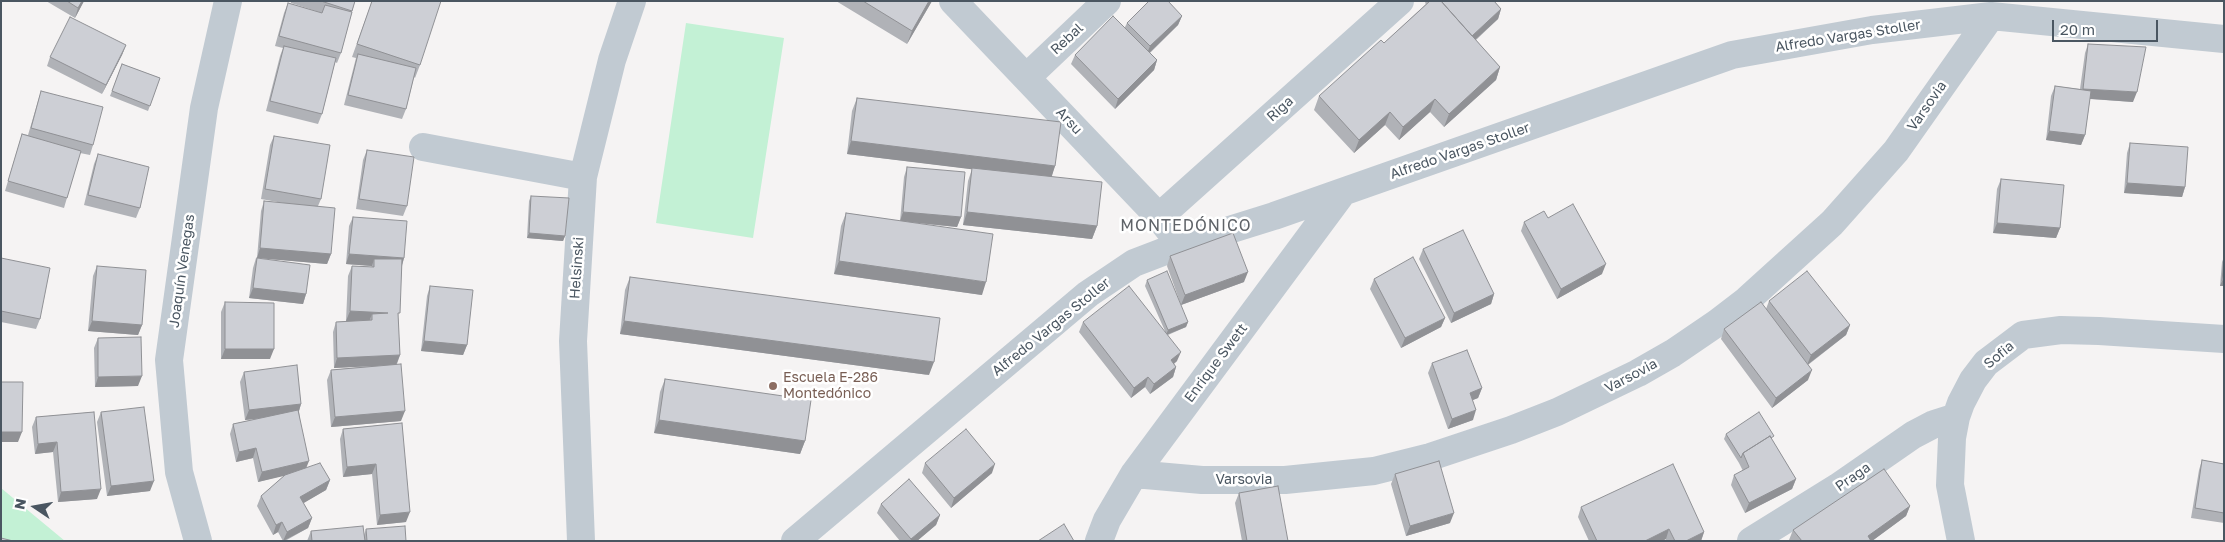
<!DOCTYPE html>
<html>
<head>
<meta charset="utf-8">
<style>
  body { margin:0 }
  #map { position:relative; width:2225px; height:542px; overflow:hidden; background:#f5f3f3; font-family:"Golos Text",sans-serif }
  canvas { display:block }
  .frame { position:absolute; inset:0; border:2px solid #4a5661; pointer-events:none }
  .north { position:absolute; left:10px; top:482px; width:50px; height:50px; -webkit-text-stroke:4px #fff; paint-order:stroke; rotate:282deg; font-size:14px; font-weight:700; line-height:20px; text-align:center; color:#4a5661 }
  .north::after { content:''; display:block; margin:auto; width:18px; height:22px; background:#4a5661; clip-path:polygon(50% 0,100% 100%,50% 72%,0 100%) }
  .scale { position:absolute; left:2052px; top:20px; width:106px; height:22px; box-sizing:border-box; border:2px solid #4a5661; border-top:0; padding-left:6px; font-size:15px; line-height:18px; white-space:nowrap; color:#4a5661; -webkit-text-stroke:4px #fff; paint-order:stroke }
</style>
</head>
<body>
<div id="map">
<canvas width="2225" height="542"></canvas>
<div class="frame"></div>
<div class="north">N</div>
<div class="scale">20 m</div>
</div>
<script>
const ctx = document.querySelector('canvas').getContext('2d');
ctx.lineJoin = 'round';
function fillPath(path, color) {
  ctx.fillStyle = color;
  ctx.fill(path, 'evenodd');
}
function shape(rows) {
  const path = new Path2D();
  for (const r of rows) {
    path.moveTo(r[0], r[1]);
    for (let i = 2; i < r.length; i += 2) path.lineTo(r[i], r[i + 1]);
  }
  return path;
}
function stroke(path, color, width, dash) {
  ctx.strokeStyle = color;
  ctx.lineWidth = width;
  ctx.lineCap = dash ? 'butt' : 'round';
  ctx.setLineDash(dash || []);
  ctx.stroke(path);
}
function drawText(font, color, halo, rows, align = 'center') {
  ctx.font = font + ' "Golos Text",sans-serif';
  ctx.lineWidth = 5;
  ctx.setLineDash([]);
  ctx.textBaseline = 'middle';
  ctx.strokeStyle = halo;
  ctx.fillStyle = color;
  for (const [text, x, y, turn = 0] of rows) {
    ctx.save();
    ctx.translate(x, y);
    ctx.rotate((+turn || 0) * Math.PI / 180);
    ctx.textAlign = isNaN(turn) ? turn : align;
    if (halo) ctx.strokeText(text, 0, 0);
    ctx.fillText(text, 0, 0);
    ctx.restore();
  }
}
const green = shape([
  [686,23,784,38,753,238,656,223],
  [1,488,65,541,1,541]
]);
const minor = shape([
  [953,1,1159,217,1181,245],
  [1027,77,1107,1],
  [423,147,583,177],
  [1159,217,1400,1],
  [1134,474,1202,480,1285,480,1374,471,1430,457,1511,430,1557,412,1638,373,1673,353,1717,323,1747,300,1832,223,1896,151,1991,16],
  [198,541,179,472,169,360,204,108,228,1],
  [581,541,573,341,583,177,612,60,632,1],
  [795,541,1088,294,1134,263,1181,245,1274,216,1732,55,1872,30,1991,16,2224,39],
  [1099,541,1107,520,1134,474,1343,192],
  [1751,541,1838,487,1913,435,1934,424,1956,417],
  [1961,541,1950,485,1952,438,1956,417,1961,403,1973,380,1986,363,2023,335,2061,330,2099,331,2224,339]
]);
const wall = shape([
  [46,1,84,1,75,18],
  [291,1,355,1,341,53,337,63,335,62,322,114,318,124,266,111,280,56,283,48,275,46,284,13,288,3,322,13,291,3],
  [372,1,420,65,415,78,414,77,406,109,402,119,344,105,356,58,352,57],
  [836,1,932,1,907,44],
  [1426,1,1494,1,1501,9,1498,19,1476,40,1500,67,1496,80,1444,127,1430,112,1399,140,1385,125,1354,153,1314,110,1319,96,1384,43,1426,4,1425,3],
  [1182,16,1178,25,1150,53,1157,60,1154,70,1115,109,1071,64,1075,55,1125,27,1127,23],
  [2088,44,2133,102,2090,99,2085,135,2081,145,2046,140,2051,96,2055,86,2080,89,2085,53],
  [126,45,122,55,102,94,47,66,50,57],
  [122,64,160,78,148,111,110,96],
  [41,91,93,145,90,155,80,153,64,208,5,191,22,134,28,135,38,101],
  [857,98,1055,166,1051,177,1097,226,1092,239,963,225,968,181,972,169,847,154,852,111],
  [274,136,321,199,318,206,331,254,327,264,257,258,261,211,264,201,283,203,261,199,270,145],
  [2130,143,2185,187,2182,197,2124,193,2127,153],
  [367,150,407,206,403,216,356,209,363,160],
  [98,154,140,208,136,218,84,205,94,164],
  [907,167,961,217,957,227,915,223,982,295,834,274,841,226,846,213,900,221,904,177],
  [2001,179,2060,228,2056,238,1993,233,1997,189],
  [531,196,565,236,563,241,527,238,529,201],
  [353,217,404,258,402,266,398,317,400,355,397,364,401,421,331,427,327,380,331,370,369,366,334,368,333,332,336,322,346,321,348,276,352,266,371,267,372,266,346,264,349,226],
  [1548,218,1602,274,1557,299,1521,231,1524,222],
  [1423,249,1494,294,1491,304,1451,323,1419,259],
  [1170,256,1244,282,1181,305,1167,266],
  [2224,257,2224,286,2220,286,2222,262],
  [1,258,40,319,36,329,1,322],
  [256,258,306,294,303,304,249,298,253,268],
  [97,266,142,325,138,335,88,331,93,276],
  [630,277,929,375,620,334,625,290],
  [1374,279,1445,318,1441,327,1401,348,1370,289],
  [1147,280,1188,322,1186,327,1168,335,1177,361,1174,364,1176,367,1173,377,1150,394,1145,387,1131,398,1079,332,1083,322,1165,331,1145,286],
  [430,286,467,345,463,355,421,351,427,296],
  [1769,301,1850,325,1846,335,1808,365,1808,380,1772,408,1721,339,1724,329,1766,309],
  [225,302,270,359,221,359,221,312],
  [98,338,138,386,95,387,94,348],
  [1432,363,1482,388,1478,398,1472,400,1473,420,1448,429,1428,373],
  [244,372,301,404,299,411,306,468,330,480,326,490,303,503,312,518,308,528,285,541,283,541,278,532,273,535,257,506,261,496,285,475,258,482,253,458,236,462,230,434,233,424,256,419,245,420,240,382],
  [665,379,805,441,800,454,654,433,660,392],
  [94,412,97,499,58,502,53,452,35,454,32,427,36,417],
  [101,412,150,491,107,496,97,422],
  [402,423,406,522,377,525,372,474,343,477,340,439,343,429],
  [1726,434,1772,440,1796,479,1792,489,1745,513,1731,485,1734,475,1743,471,1739,463,1724,439],
  [2202,460,2224,464,2224,523,2191,518,2199,470],
  [925,463,992,473,951,508,922,473],
  [1395,474,1450,523,1406,536,1391,484],
  [1239,493,1288,541,1242,541,1235,503],
  [881,504,940,515,936,525,917,541,900,541,877,513],
  [1910,506,1906,516,1872,541,1790,541,1789,540,1793,530],
  [1581,507,1704,532,1701,541,1666,541,1666,539,1662,541,1589,541,1578,517],
  [366,529,406,541,307,541,311,531,364,535]
]);
const shadedWall = shape([
  [82,1,84,1,75,18,78,8],
  [929,1,932,1,907,44,912,31],
  [1501,9,1498,19,1466,48,1470,38],
  [1182,16,1178,25,1146,56,1150,46],
  [126,45,122,55,102,94,106,85],
  [1157,60,1154,70,1115,109,1118,99],
  [1500,67,1496,80,1444,127,1449,114],
  [2083,89,2137,92,2133,102,2079,98],
  [1435,99,1430,112,1399,140,1403,127],
  [1390,112,1385,125,1354,153,1359,140],
  [2049,131,2085,135,2081,145,2046,140],
  [851,141,1055,166,1051,179,847,154],
  [2127,183,2185,187,2182,197,2124,193],
  [903,212,961,217,957,227,900,221],
  [967,212,1097,226,1092,239,963,225],
  [1997,223,2060,228,2056,238,1993,233],
  [529,233,565,236,563,241,527,238],
  [260,248,331,254,327,264,257,258],
  [349,254,404,258,401,268,374,259,372,266,346,264],
  [839,261,986,282,982,295,834,274],
  [1606,264,1602,274,1557,299,1561,289],
  [1248,272,1244,282,1181,305,1185,295],
  [2222,281,2224,281,2224,286,2220,286],
  [253,288,306,294,303,304,249,298],
  [1494,294,1491,304,1451,323,1454,313],
  [350,311,388,313,372,320,372,314,369,322,346,321],
  [1445,318,1441,327,1401,348,1405,338],
  [92,321,142,325,138,335,88,331],
  [624,321,934,362,929,375,620,334],
  [1188,322,1186,327,1166,335,1168,330],
  [1850,325,1846,335,1807,365,1811,355],
  [424,341,467,345,463,355,421,351],
  [225,349,274,349,270,359,221,359],
  [1181,352,1177,361,1167,369,1171,360],
  [400,355,396,365,334,368,337,358],
  [1176,367,1173,377,1150,394,1154,384],
  [1812,370,1808,380,1772,408,1776,398],
  [142,376,138,386,95,387,98,377],
  [1148,377,1145,387,1131,398,1134,388],
  [1482,388,1478,398,1466,403,1470,393],
  [301,404,298,414,245,420,249,410],
  [1476,410,1473,420,1448,429,1452,419],
  [405,411,401,421,331,427,335,417],
  [659,420,805,441,800,454,654,433],
  [1,432,22,432,18,442,1,442],
  [57,442,53,452,35,454,38,444],
  [256,448,253,458,236,462,239,452],
  [309,461,305,471,258,482,262,472],
  [376,464,372,474,343,477,347,467],
  [995,464,992,473,951,508,954,498],
  [1796,479,1792,489,1745,513,1749,503],
  [330,480,326,490,297,507,300,497],
  [154,481,150,491,107,496,111,486],
  [101,489,97,499,58,502,61,492],
  [1910,506,1906,516,1872,541,1866,541,1868,536],
  [410,512,406,522,377,525,380,515],
  [1454,513,1450,523,1406,536,1410,526],
  [940,515,936,525,917,541,910,541,911,539],
  [312,518,308,528,283,541,287,532],
  [282,522,278,532,273,535,276,525],
  [1669,529,1666,539,1662,541,1645,541],
  [1704,532,1701,541,1686,541]
]);
const building = shape([
  [67,1,82,1,78,8,67,1],
  [321,1,355,1,352,11,321,1],
  [372,1,441,1,420,65,357,44,372,1],
  [863,1,929,1,912,31,863,1],
  [1149,1,1168,1,1182,16,1150,46,1127,23,1149,1],
  [1430,1,1441,1,1500,67,1449,114,1435,99,1403,127,1390,112,1359,140,1319,96,1381,40,1384,43,1430,1],
  [1441,1,1494,1,1501,9,1472,36,1441,1],
  [288,3,322,13,325,5,352,12,341,53,279,36,288,3],
  [1113,16,1157,60,1118,99,1075,55,1113,16],
  [70,17,126,45,106,85,50,57,70,17],
  [2088,44,2146,47,2137,92,2083,89,2088,44],
  [284,46,336,58,322,114,270,101,284,46],
  [358,54,416,68,406,109,348,95,358,54],
  [122,64,160,78,150,106,112,91,122,64],
  [2055,86,2091,91,2085,135,2049,131,2055,86],
  [41,91,103,107,93,145,31,128,41,91],
  [857,98,1061,122,1055,166,851,141,857,98],
  [22,134,81,151,67,198,8,181,22,134],
  [274,136,330,145,321,199,265,189,274,136],
  [2130,143,2188,147,2185,187,2127,183,2130,143],
  [367,150,414,157,407,206,359,199,367,150],
  [98,154,149,167,140,208,88,195,98,154],
  [907,167,965,172,961,217,903,212,907,167],
  [972,168,1102,182,1097,226,967,212,972,168],
  [2001,179,2064,185,2060,228,1997,223,2001,179],
  [531,196,569,198,565,236,529,233,531,196],
  [264,201,335,208,331,254,260,248,264,201],
  [1573,204,1606,264,1561,289,1524,222,1544,211,1548,218,1573,204],
  [846,213,993,234,986,282,839,261,846,213],
  [353,217,407,221,404,258,349,254,353,217],
  [1463,230,1494,294,1454,313,1423,249,1463,230],
  [1233,233,1248,272,1185,295,1170,256,1233,233],
  [1413,257,1445,318,1405,338,1374,279,1413,257],
  [1,258,50,268,40,319,1,311,1,258],
  [257,258,310,265,306,294,253,288,257,258],
  [2224,258,2224,281,2222,281,2224,258],
  [374,259,402,259,400,313,398,313,400,355,337,358,336,322,372,320,372,314,388,313,350,311,352,266,374,267,374,259],
  [97,266,146,270,142,325,92,321,97,266],
  [1167,271,1188,322,1168,330,1147,280,1167,271],
  [1807,271,1850,325,1811,355,1769,301,1807,271],
  [630,277,940,318,934,362,624,321,630,277],
  [430,286,473,290,467,345,424,341,430,286],
  [1129,286,1181,352,1171,360,1176,367,1154,384,1148,377,1134,388,1083,322,1129,286],
  [225,302,274,303,274,349,225,349,225,302],
  [1761,302,1812,370,1776,398,1724,329,1761,302],
  [141,337,142,376,98,377,98,338,141,337],
  [1467,350,1482,388,1470,393,1476,410,1452,419,1432,363,1467,350],
  [401,364,405,411,335,417,331,370,401,364],
  [297,365,301,404,249,410,244,372,297,365],
  [665,379,811,400,805,441,659,420,665,379],
  [1,382,23,382,22,432,1,432,1,382],
  [144,407,154,481,111,486,101,412,144,407],
  [298,410,309,461,262,472,256,448,239,452,233,424,298,410],
  [94,412,101,489,61,492,57,442,38,444,36,417,94,412],
  [1759,412,1774,436,1771,438,1770,436,1743,453,1741,458,1726,434,1759,412],
  [402,423,410,512,380,515,376,464,347,467,343,429,402,423],
  [966,429,995,464,954,498,925,463,966,429],
  [1770,436,1796,479,1749,503,1734,475,1749,467,1743,453,1770,436],
  [2202,460,2224,464,2224,513,2195,508,2202,460],
  [1439,461,1454,513,1410,526,1395,474,1439,461],
  [320,463,330,480,300,497,312,518,287,532,282,522,276,525,261,496,285,475,320,463],
  [1673,464,1704,532,1686,541,1675,541,1669,529,1645,541,1597,541,1581,507,1673,464],
  [1884,469,1910,506,1868,536,1871,541,1802,541,1793,530,1884,469],
  [909,479,940,515,911,539,881,504,909,479],
  [1278,486,1288,541,1247,541,1239,493,1278,486],
  [1064,524,1074,541,1038,541,1064,524],
  [363,526,365,541,312,541,311,531,363,526],
  [405,526,406,541,367,541,366,529,405,526],
  [1,538,13,541,1,541,1,538]
]);
const markers = [
  [773,386,5,"#8d6e63"]
];
const streetNames = [
  ["Alfredo Vargas Stoller",1848,36,-9],
  ["Rebal",1067,39,-43],
  ["Varsovia",1927,106,-55],
  ["Riga",1280,109,-42],
  ["Arsu",1069,121,47],
  ["Alfredo Vargas Stoller",1460,151,-19],
  ["Helsinski",577,268,-86],
  ["Joaquín Venegas",182,271,-82],
  ["Alfredo Vargas Stoller",1051,327,-39],
  ["Sofia",1999,355,-40],
  ["Enrique Swett",1216,363,-53],
  ["Varsovia",1631,376,-28],
  ["Praga",1853,477,-35],
  ["Varsovia",1244,480]
];
const educationNames = [
  ["Escuela E-286",783,378],
  ["Montedónico",783,394]
];
const quarterNames = [
  ["MONTEDÓNICO",1186,226]
];
fillPath(green, '#c3f1d5');
stroke(minor, '#c1cad2', 28);
fillPath(wall, '#b0b2b7');
fillPath(shadedWall, '#909195');
fillPath(building, '#cdcfd5');
stroke(building, '#909195', 1);
for (const [x, y, r, color] of markers) {
  const dot = new Path2D();
  dot.arc(x, y, r, 0, 2 * Math.PI);
  ctx.fillStyle = color;
  ctx.fill(dot);
  stroke(dot, '#fff', 2);
}
drawText('14px', '#4a5661', '#fff', streetNames);
drawText('14px', '#785e54', '#fff', educationNames, 'left');
ctx.letterSpacing = '1px';
drawText('16px', '#5f6368', '#fff', quarterNames);
ctx.letterSpacing = '0px';
</script>
</body>
</html>
